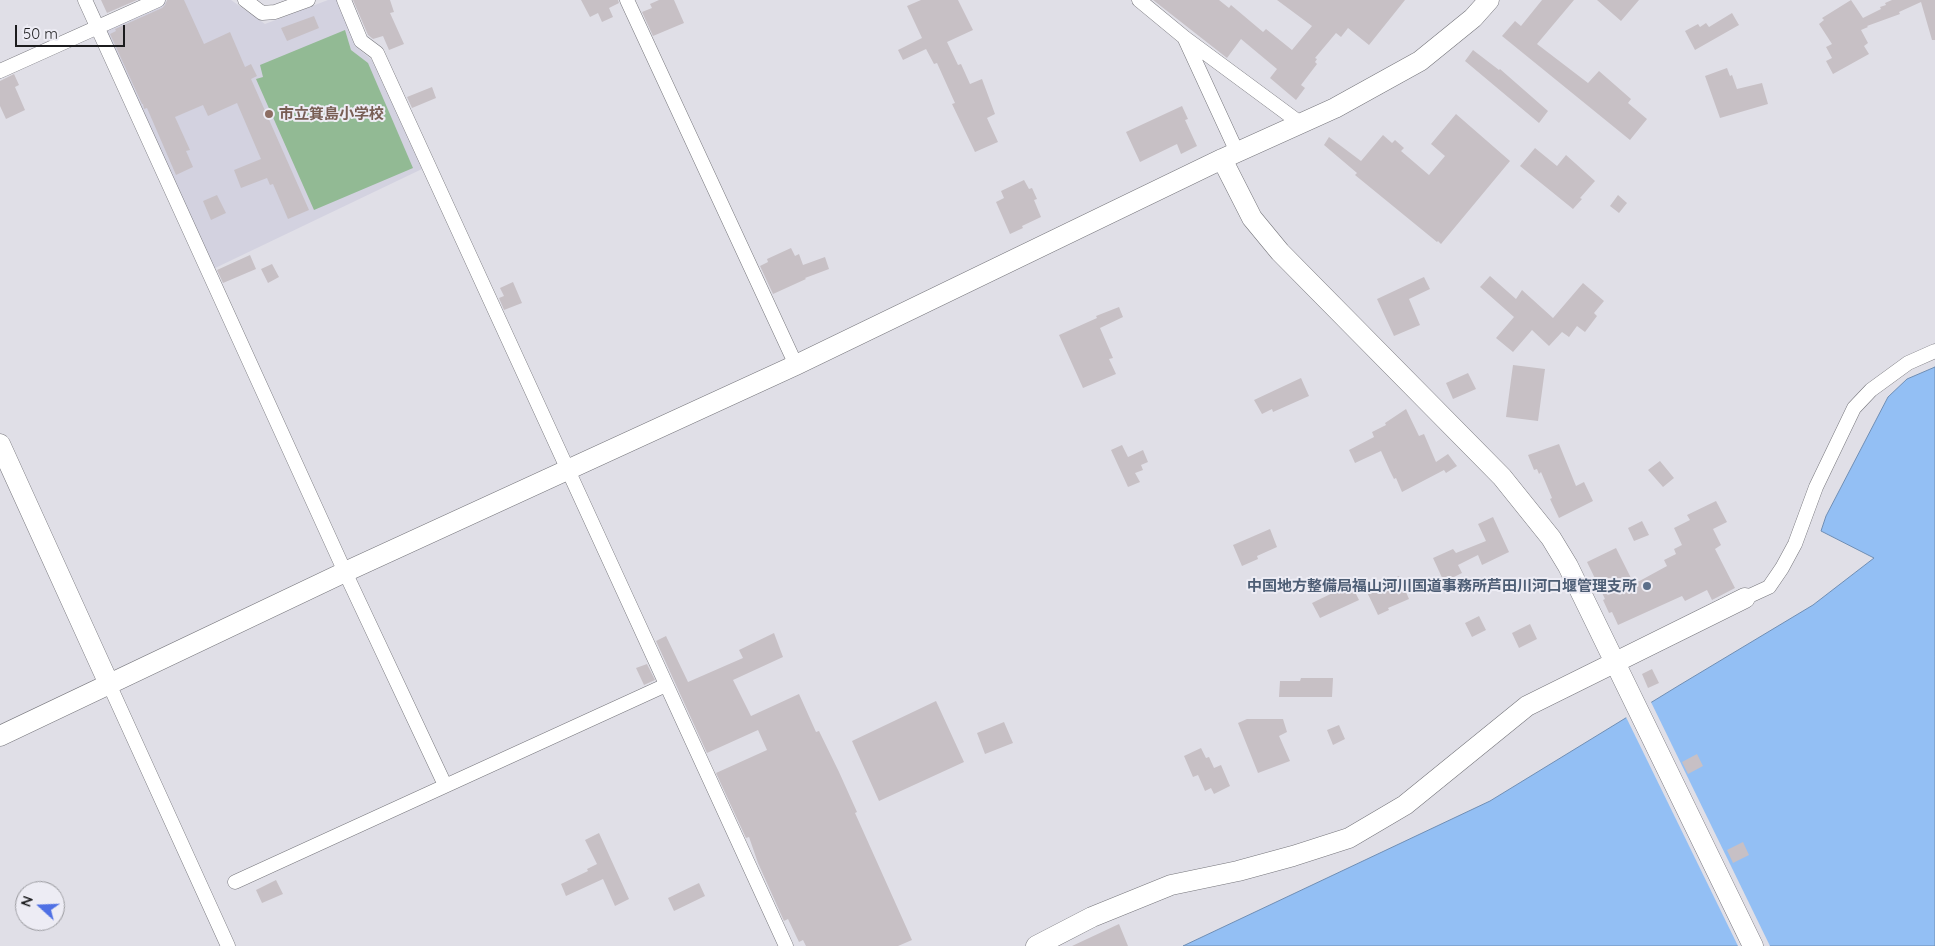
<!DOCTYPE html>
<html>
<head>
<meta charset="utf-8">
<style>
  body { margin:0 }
  #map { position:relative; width:1935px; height:946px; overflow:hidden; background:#e0dfe7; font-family:Quicksand,sans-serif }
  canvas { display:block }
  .north { position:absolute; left:15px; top:881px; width:50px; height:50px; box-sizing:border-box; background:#edecf4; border:1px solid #99999e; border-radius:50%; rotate:290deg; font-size:14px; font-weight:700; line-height:20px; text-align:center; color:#1c1c1e }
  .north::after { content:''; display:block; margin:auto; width:18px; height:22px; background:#4f70e4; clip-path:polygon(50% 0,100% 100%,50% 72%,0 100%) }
  .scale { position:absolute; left:15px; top:25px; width:110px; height:22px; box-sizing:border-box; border:2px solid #1c1c1e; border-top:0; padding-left:6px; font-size:15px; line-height:18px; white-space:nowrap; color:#1c1c1e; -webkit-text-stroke:4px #edecf4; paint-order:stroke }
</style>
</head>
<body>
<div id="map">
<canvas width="1935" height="946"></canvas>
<div class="north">N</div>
<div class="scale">50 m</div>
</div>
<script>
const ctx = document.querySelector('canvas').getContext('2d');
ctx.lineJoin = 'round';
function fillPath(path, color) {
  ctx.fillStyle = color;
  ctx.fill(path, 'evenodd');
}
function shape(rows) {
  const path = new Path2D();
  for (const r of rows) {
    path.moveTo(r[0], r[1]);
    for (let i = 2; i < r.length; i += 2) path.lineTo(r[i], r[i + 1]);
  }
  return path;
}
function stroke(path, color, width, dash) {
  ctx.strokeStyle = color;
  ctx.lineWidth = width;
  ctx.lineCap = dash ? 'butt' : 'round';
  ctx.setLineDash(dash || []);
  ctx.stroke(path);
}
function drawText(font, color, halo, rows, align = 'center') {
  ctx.font = font + ' Quicksand,"Noto Sans JP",sans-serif';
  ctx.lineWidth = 4;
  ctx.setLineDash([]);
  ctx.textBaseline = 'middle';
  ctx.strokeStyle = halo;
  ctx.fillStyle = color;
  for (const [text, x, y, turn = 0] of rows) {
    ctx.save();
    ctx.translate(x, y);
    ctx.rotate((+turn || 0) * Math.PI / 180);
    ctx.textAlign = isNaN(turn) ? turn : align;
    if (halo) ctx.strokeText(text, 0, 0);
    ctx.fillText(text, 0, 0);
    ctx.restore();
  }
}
const built = shape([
  [170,0,231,0,265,24,328,0,341,0,356,47,372,60,422,169,211,270,106,34,106,30]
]);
const green = shape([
  [345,30,351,50,368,63,413,168,314,210,256,79,263,77,260,65]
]);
const water = shape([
  [1935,367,1935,946,1183,946,1490,801,1678,686,1813,605,1874,558,1821,531,1826,516,1888,397,1907,379,1935,367]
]);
const pier = shape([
  [1650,700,1770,946,1738,946,1625,715]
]);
const building = shape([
  [101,0,137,0,107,13],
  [167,0,184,0,204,44,230,32,245,67,251,64,257,76,251,79,309,210,288,219,273,184,270,185,267,178,241,188,234,170,261,159,237,103,208,116,203,105,175,117,190,150,186,151,193,167,176,175,147,108,144,109,143,104,142,104,110,34,116,31,115,29,162,8,165,5],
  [353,0,390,0,394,12,390,13,404,44,389,50,383,36,373,39,368,35],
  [581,0,618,0,619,3,609,8,613,17,602,22,598,13,590,17],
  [659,0,674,0,684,23,653,36,642,12,652,8,650,4],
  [921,0,958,0,973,30,947,42,958,65,961,64,970,84,982,79,995,114,987,118,998,142,975,152,952,104,955,103,937,63,934,64,926,49,903,60,898,50,922,38,907,6],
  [1153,0,1219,0,1229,8,1231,5,1263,32,1266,29,1292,50,1312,26,1277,0,1405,0,1369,45,1348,28,1341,37,1336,33,1315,58,1317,59,1315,62,1317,64,1301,85,1305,88,1296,100,1270,78,1277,69,1241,39,1227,58],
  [1542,0,1574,0,1537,44,1588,83,1599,71,1631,99,1628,103,1647,119,1630,140,1502,36,1515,21,1521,26],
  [1597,0,1639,0,1621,21],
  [1851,0,1863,18,1881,9,1880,7,1886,5,1885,3,1892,0,1935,0,1935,40,1932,40,1921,2,1899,12,1900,14,1867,26,1868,27,1861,30,1868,43,1864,46,1869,54,1833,74,1826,61,1832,58,1826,47,1832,44,1819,24,1824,20,1822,18],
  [1732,13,1739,25,1695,50,1685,31,1698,24,1700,27,1706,23,1709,27],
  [314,16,319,28,287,41,281,28],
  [1473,50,1499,70,1500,69,1548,111,1539,123,1465,61],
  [1727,68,1730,76,1732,75,1737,89,1762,83,1768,104,1720,118,1705,76],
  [14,74,19,85,15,87,25,110,6,119,0,106,0,81],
  [432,87,436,98,412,108,407,97],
  [1182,106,1188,119,1185,120,1197,146,1181,154,1177,144,1140,162,1126,132],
  [1456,114,1510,161,1441,244,1438,241,1437,242,1355,175,1357,173,1324,145,1329,137,1361,161,1383,135,1392,143,1395,140,1404,148,1401,151,1429,175,1445,156,1431,144],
  [1535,148,1557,166,1566,155,1595,181,1580,198,1582,199,1573,209,1520,166],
  [1024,180,1029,189,1032,188,1037,199,1034,200,1041,217,1022,226,1023,228,1010,234,996,202,1004,198,1001,191],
  [217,195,226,213,211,220,203,201],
  [1618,195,1627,203,1619,213,1610,206],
  [791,248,795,256,799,254,803,265,825,257,829,269,805,278,806,279,773,294,760,266,768,262,767,259],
  [250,255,256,269,223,283,217,270],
  [272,264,279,277,268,283,261,269],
  [1490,276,1516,299,1522,290,1553,318,1583,283,1604,301,1594,313,1597,316,1585,332,1577,326,1569,337,1562,332,1549,346,1532,330,1513,352,1496,338,1514,317,1480,287],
  [1424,277,1430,289,1409,299,1420,325,1394,336,1377,299],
  [513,282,522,303,504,310,499,298,504,296,500,288],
  [1119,307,1123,317,1100,328,1113,358,1109,359,1116,374,1083,388,1059,335,1097,318,1096,316],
  [1513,365,1545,369,1538,421,1506,417],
  [1468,373,1476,389,1453,399,1446,383],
  [1301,378,1309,396,1273,412,1272,409,1262,414,1254,400],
  [1406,409,1419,436,1424,434,1436,462,1448,454,1457,466,1446,473,1444,470,1402,492,1396,478,1394,479,1390,471,1381,451,1355,463,1349,450,1374,437,1372,432,1386,425,1385,423],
  [1559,444,1576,486,1584,482,1593,501,1559,518,1550,499,1552,498,1541,472,1539,474,1537,469,1534,470,1528,455],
  [1122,445,1128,457,1143,450,1148,462,1141,465,1143,470,1135,473,1140,482,1128,487,1111,450],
  [1660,461,1674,478,1663,487,1648,470],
  [1716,501,1727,522,1713,529,1721,545,1715,549,1735,588,1712,600,1707,590,1685,601,1682,596,1618,625,1612,612,1609,613,1603,600,1605,599,1587,562,1616,548,1634,584,1667,566,1664,560,1676,554,1674,549,1682,545,1674,528,1690,520,1687,515],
  [1493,517,1509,552,1482,565,1478,555,1458,565,1462,573,1444,582,1433,558,1453,549,1456,553,1486,541,1478,524],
  [1642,521,1649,535,1634,541,1628,528],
  [1270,529,1277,547,1257,556,1258,559,1242,566,1233,545],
  [1399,576,1409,599,1388,608,1389,610,1378,615,1366,590],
  [1351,584,1359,600,1320,618,1312,603],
  [1479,616,1486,630,1472,637,1465,623],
  [1530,624,1537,639,1519,648,1512,633],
  [774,633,783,657,733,680,751,716,799,694,816,732,819,731,839,772,857,812,855,813,912,940,898,946,806,946,803,940,799,942,788,919,784,921,758,863,749,837,746,838,716,773,767,750,758,730,707,753,656,641,666,636,688,682,743,658,739,650],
  [647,664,655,680,644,685,636,668],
  [1652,669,1659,683,1648,688,1642,674],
  [1301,678,1333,678,1332,697,1279,697,1280,681,1300,681],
  [936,701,964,762,879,801,852,741],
  [1247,719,1283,719,1287,732,1279,736,1290,761,1258,773,1238,723],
  [1004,722,1013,743,985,754,977,733],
  [1339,725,1345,739,1333,745,1327,730],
  [1201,748,1206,758,1209,757,1214,768,1221,765,1230,786,1214,794,1211,788,1205,791,1198,775,1193,777,1184,756],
  [1697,754,1703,766,1688,774,1682,762],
  [599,833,629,899,615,906,603,879,566,896,561,884,588,871,587,869,597,864,585,840],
  [1743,842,1749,855,1733,863,1727,850],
  [276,880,283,894,262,903,256,890],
  [699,883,705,896,674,911,668,898],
  [1119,924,1128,946,1072,946]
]);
const street = shape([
  [85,0,345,572,445,785],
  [245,0,262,13,275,12,308,0],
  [344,0,361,41,377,53,786,946],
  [627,0,796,365],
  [1139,0,1185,38,1300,123],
  [1185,39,1237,152],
  [0,71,158,0],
  [1745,598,1769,587,1782,568,1795,544,1816,487,1854,408,1871,390,1908,363,1935,351],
  [109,684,228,946],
  [235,882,666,685]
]);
const secondary = shape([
  [1222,159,1252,218,1280,252,1502,477,1551,538,1568,566,1753,946],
  [0,444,109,684],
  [0,736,345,572,796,365,1222,159,1335,108,1420,61,1473,18,1489,0],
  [1036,946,1092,917,1171,885,1238,871,1293,856,1349,838,1405,805,1527,706,1745,598]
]);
const markers = [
  [269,114,5,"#8d6e63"],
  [1647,586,5,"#5c6f8a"]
];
const educationNames = [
  ["市立箕島小学校",279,114]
];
const serviceNames = [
  ["中国地方整備局福山河川国道事務所芦田川河口堰管理支所",1637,586]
];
fillPath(built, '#d3d2e0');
fillPath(green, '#92ba94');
fillPath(water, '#93bff4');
stroke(water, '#6f8eb4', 1);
fillPath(pier, '#e0dfe7');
fillPath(building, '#c7c0c5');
stroke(street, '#75757b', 15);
stroke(secondary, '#75757b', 21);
stroke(street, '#fff', 14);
stroke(secondary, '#fff', 20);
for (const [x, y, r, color] of markers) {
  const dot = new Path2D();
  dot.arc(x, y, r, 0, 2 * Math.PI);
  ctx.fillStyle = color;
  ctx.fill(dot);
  stroke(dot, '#edecf4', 2);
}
drawText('bold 15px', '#785e54', '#edecf4', educationNames, 'left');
drawText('bold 15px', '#4e5e75', '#edecf4', serviceNames, 'right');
</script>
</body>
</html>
